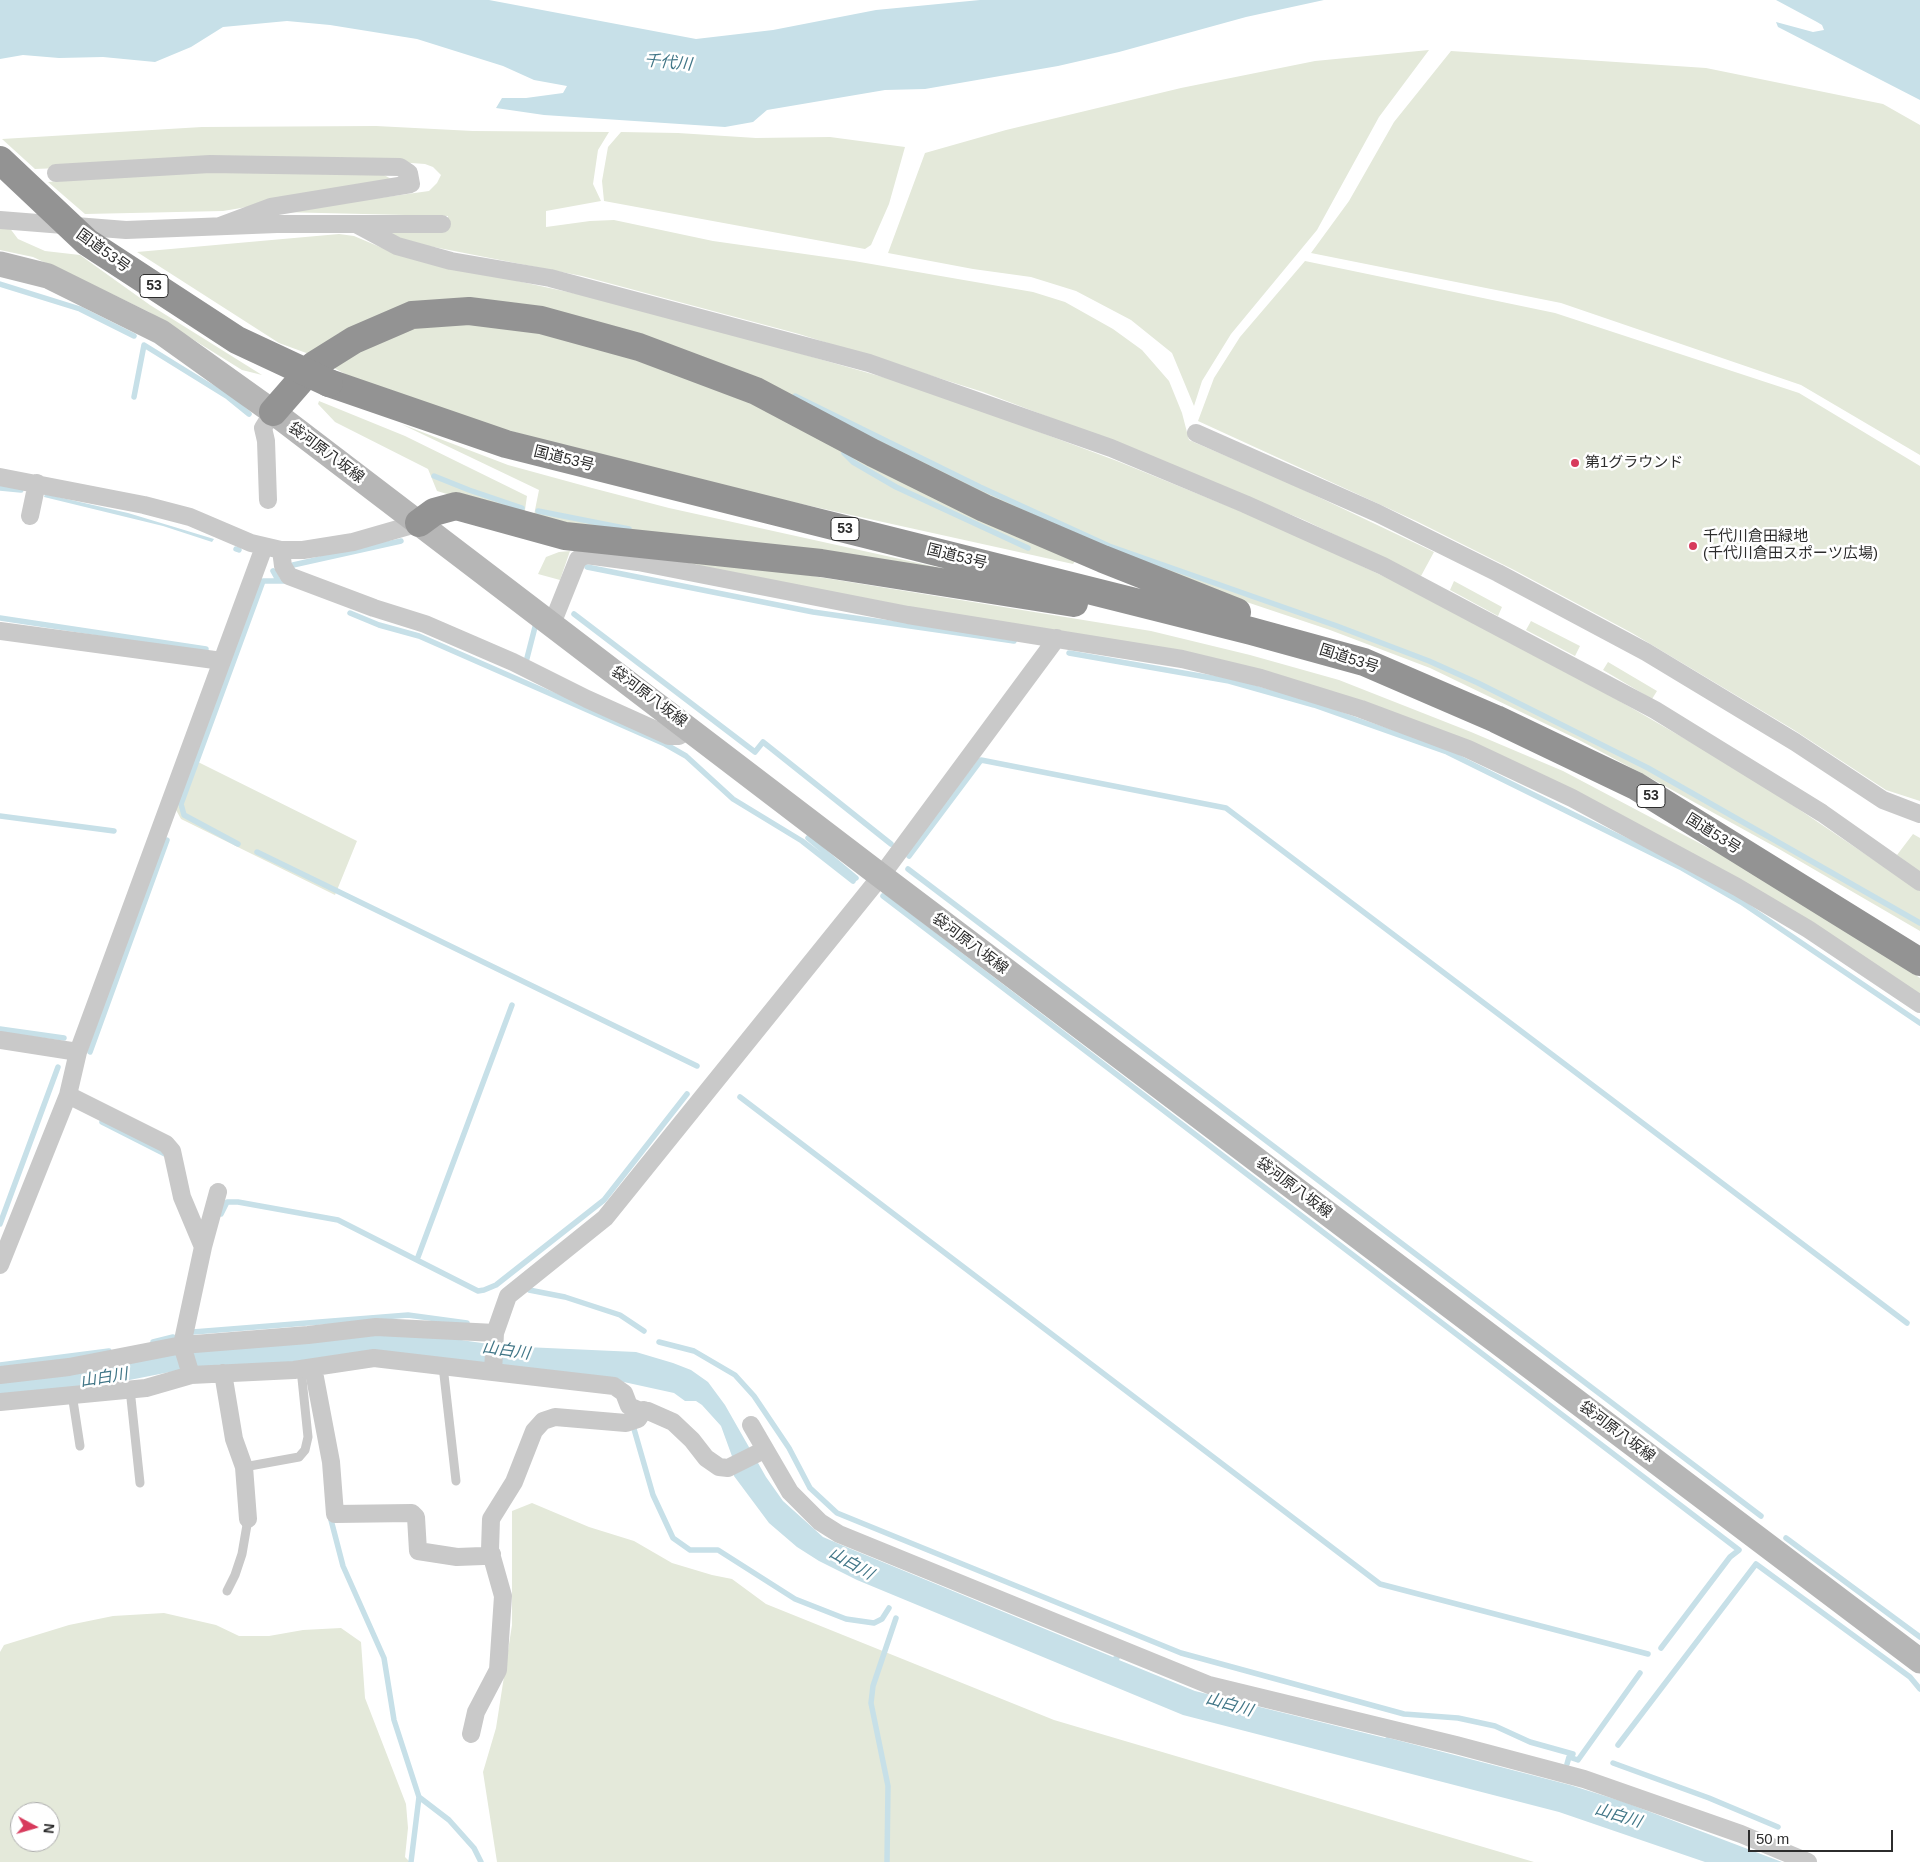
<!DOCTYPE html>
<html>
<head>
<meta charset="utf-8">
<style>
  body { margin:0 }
  #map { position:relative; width:1920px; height:1862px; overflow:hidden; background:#fff; font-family:Arial,sans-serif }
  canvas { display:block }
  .north { position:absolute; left:10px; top:1802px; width:50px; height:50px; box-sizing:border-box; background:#fff; border:1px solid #ababab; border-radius:50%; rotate:96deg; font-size:14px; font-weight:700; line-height:20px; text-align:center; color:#2c2c2c }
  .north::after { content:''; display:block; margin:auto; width:18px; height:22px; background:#d73a5c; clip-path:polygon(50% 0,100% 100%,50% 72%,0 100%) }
  .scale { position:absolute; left:1748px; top:1830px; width:145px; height:22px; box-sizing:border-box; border:2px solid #2c2c2c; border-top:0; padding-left:6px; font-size:15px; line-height:18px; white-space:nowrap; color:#2c2c2c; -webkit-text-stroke:4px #fff; paint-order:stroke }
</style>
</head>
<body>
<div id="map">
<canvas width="1920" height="1862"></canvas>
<div class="north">N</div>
<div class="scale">50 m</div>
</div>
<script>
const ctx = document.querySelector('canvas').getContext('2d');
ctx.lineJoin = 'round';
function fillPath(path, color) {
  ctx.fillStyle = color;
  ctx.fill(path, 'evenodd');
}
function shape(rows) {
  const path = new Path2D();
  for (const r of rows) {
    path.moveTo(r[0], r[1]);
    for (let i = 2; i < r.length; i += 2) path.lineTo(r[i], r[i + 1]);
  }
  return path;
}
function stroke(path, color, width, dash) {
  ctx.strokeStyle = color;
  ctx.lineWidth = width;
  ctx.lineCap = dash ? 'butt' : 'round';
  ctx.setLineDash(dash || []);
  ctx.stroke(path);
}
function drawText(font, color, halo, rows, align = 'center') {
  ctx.font = font + ' Arial,"Noto Sans JP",sans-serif';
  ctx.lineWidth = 5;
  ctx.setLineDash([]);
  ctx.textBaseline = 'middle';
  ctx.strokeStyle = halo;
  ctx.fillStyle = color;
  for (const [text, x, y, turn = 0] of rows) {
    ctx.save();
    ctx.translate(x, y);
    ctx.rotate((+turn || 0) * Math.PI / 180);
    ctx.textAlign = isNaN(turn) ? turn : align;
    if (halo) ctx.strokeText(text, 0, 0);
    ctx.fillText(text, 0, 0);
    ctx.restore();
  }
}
const green = shape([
  [1429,50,1379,117,1317,230,1231,334,1202,381,1194,406,1172,353,1131,320,1076,291,1031,277,973,269,888,253,925,153,1006,130,1181,88,1315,61],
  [1451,51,1706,68,1883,104,1920,125,1920,455,1801,385,1561,303,1311,253,1349,201,1394,122],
  [376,126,473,131,609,132,598,150,593,184,601,201,546,211,546,227,590,221,614,220,713,241,854,261,1033,292,1065,302,1113,329,1142,350,1169,381,1182,413,1189,440,1289,483,1434,552,1421,576,1304,520,1109,440,983,392,799,334,582,276,403,241,383,230,447,231,448,216,279,212,429,191,437,183,441,175,433,167,425,164,330,157,35,169,2,139,202,127],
  [621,132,678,133,756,138,830,137,905,147,889,204,871,245,865,249,604,201,602,181,608,147],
  [198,171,384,175,393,180,391,183,223,211,85,214,48,182],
  [0,227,9,227,18,239,45,251,80,255,150,305,262,375,242,370,149,312,91,284,33,257,0,250],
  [339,234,354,236,380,247,439,264,637,307,886,378,967,405,1117,461,1272,524,1415,591,1604,692,1751,777,1920,891,1920,931,1779,849,1654,780,1579,740,1430,668,1330,630,1166,575,569,316,339,333,309,354,279,343,137,252],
  [1305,261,1555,313,1799,393,1920,466,1920,801,1886,790,1794,730,1632,633,1514,570,1416,521,1198,421,1214,378,1240,337],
  [434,323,519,327,597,346,720,388,1076,560,1073,564,679,477,492,426,347,375,334,368,347,358,415,325],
  [319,401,405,436,527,496,524,517,437,491,428,469,335,422,318,404],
  [401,424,508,465,592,488,669,508,950,570,533,520,539,490],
  [570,551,560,580,538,574,546,557,559,552],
  [675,560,782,571,1151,631,1250,655,1339,680,1471,732,1563,771,1720,854,1889,957,1920,978,1920,997,1783,906,1344,696,842,598],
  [1454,581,1502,607,1498,616,1450,590],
  [1531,621,1580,646,1575,656,1526,630],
  [1608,662,1657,691,1652,699,1603,670],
  [194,760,357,841,335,895,181,819,176,810],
  [1913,834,1920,838,1920,872,1897,855],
  [532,1503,589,1527,634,1541,672,1563,712,1575,732,1579,766,1604,1054,1720,1534,1862,497,1862,483,1772,496,1728,512,1625,512,1511],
  [164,1613,216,1625,239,1636,269,1636,303,1630,341,1628,361,1642,365,1698,406,1804,408,1828,405,1857,410,1862,0,1862,0,1652,4,1645,69,1625,113,1616],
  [20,1812,50,1812,50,1842,20,1842]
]);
const water = shape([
  [0,0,489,0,696,39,773,30,876,10,980,0,1324,0,1246,17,1119,52,1058,66,925,89,885,90,767,110,753,122,725,127,544,115,496,108,502,98,526,98,563,93,567,86,534,80,503,66,417,39,330,25,287,21,223,27,191,47,155,62,103,57,59,58,23,55,0,59],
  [1776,0,1920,0,1920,100,1778,27,1776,22,1813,32,1824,30,1822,25,1817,22],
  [45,494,128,513,214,539,212,542,163,526,44,497],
  [412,1333,503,1346,636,1352,673,1363,691,1370,708,1382,725,1405,766,1477,783,1501,823,1537,851,1549,1113,1657,1117,1654,1121,1656,1119,1660,1195,1691,1385,1738,1390,1735,1389,1738,1570,1785,1624,1802,1782,1862,1705,1862,1559,1812,1183,1715,857,1580,819,1561,797,1547,769,1523,734,1476,733,1459,721,1426,702,1405,696,1401,685,1401,674,1393,610,1379,316,1361,175,1371,89,1388,0,1397,0,1382,81,1373,192,1350]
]);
const stream = shape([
  [0,284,80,309,134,336],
  [795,396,980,487,1109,546,1337,626,1429,661,1478,683,1648,768,1920,923],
  [134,397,144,345,228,397,249,414],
  [844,453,853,462,896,487,1028,548],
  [434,476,469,490,522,508],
  [0,488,21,490],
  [538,511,629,529],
  [236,549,239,550],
  [293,565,401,541],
  [587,567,813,612,1014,641],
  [273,571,278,580],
  [350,613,379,625,419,636,665,744,686,756,733,799,802,841,853,881],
  [574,614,755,752,763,742,891,844],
  [0,618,206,649],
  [1069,653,1229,681,1314,705,1447,752,1682,868,1741,902,1920,1023],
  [526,662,535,627],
  [0,816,114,831],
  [808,838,856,878],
  [238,844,184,815,181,804,263,581,286,581],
  [257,852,697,1066],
  [909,856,981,760,1226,808,1907,1323],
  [908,869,1761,1516],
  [883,896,1739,1550,1730,1557,1661,1648],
  [0,1029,64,1038],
  [90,1052,167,840],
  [740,1097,1380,1584,1648,1654],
  [102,1122,167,1155],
  [221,1214,227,1202,238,1202,338,1220,478,1291,484,1290,496,1285,604,1200,687,1094],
  [0,1224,58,1067],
  [418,1257,512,1005],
  [529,1290,565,1297,620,1315,644,1331],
  [193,1332,408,1315,467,1323],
  [153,1342,173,1337],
  [659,1342,694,1351,735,1375,754,1396,789,1448,810,1488,837,1513,1181,1653,1404,1714,1458,1718,1495,1726,1530,1742,1573,1754],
  [0,1365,109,1351],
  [634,1429,653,1495,673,1538,690,1550,718,1550,795,1599,846,1619,874,1623,882,1619,889,1608],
  [330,1516,343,1566,384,1658,394,1720,419,1797,411,1862],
  [1786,1538,1920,1637],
  [1618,1745,1756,1564,1910,1677,1920,1689],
  [1613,1763,1709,1798,1778,1827],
  [1567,1764,1569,1757,1578,1760,1640,1673],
  [419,1797,449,1820,474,1848,481,1862],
  [887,1862,888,1786,871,1703,873,1686,896,1618]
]);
const lane = shape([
  [443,1366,456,1481],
  [130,1389,140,1483],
  [72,1394,80,1446],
  [244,1467,299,1457,305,1450,308,1437,301,1369],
  [227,1591,235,1575,242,1554,248,1519]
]);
const street = shape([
  [56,173,210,164,400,167,409,173,411,184,271,207,220,226],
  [0,220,126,230,277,224,442,224],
  [356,224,397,246,451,261,550,278,869,363,1111,448,1245,504,1383,566,1655,710,1822,813,1920,882],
  [1196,433,1377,513,1498,573,1646,652,1795,742,1883,800,1920,814],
  [0,477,144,505,190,517,251,543,281,550,303,550,353,542,419,523],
  [268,500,266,441,263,428,273,412],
  [30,516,37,483],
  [281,550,283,566,289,576,374,608,425,624,513,662,587,699,669,736,679,736,690,729],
  [552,624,578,559,586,555,638,562,908,615,1182,659,1261,678,1361,709,1468,749,1572,798,1737,887,1808,929,1920,1004],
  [0,631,222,661],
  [0,1040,78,1052],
  [68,1095,166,1144,172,1151,182,1197,203,1247],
  [0,1265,68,1095,78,1052,264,547],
  [313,1367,331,1462,335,1514,412,1513,416,1517,418,1551,457,1557,483,1556,492,1554],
  [493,1372,614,1386,624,1393,629,1406,638,1410,648,1411,673,1422,692,1440,706,1458,719,1467,728,1468,764,1450],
  [223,1373,234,1439,244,1467,248,1519],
  [0,1375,69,1367,182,1345,308,1335,376,1327,495,1333],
  [191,1375,182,1345,203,1247,218,1192],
  [0,1402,146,1388,191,1375,294,1370,374,1358,493,1372,495,1333,508,1296,605,1218,881,876,1057,638],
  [751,1425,790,1492,820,1522,839,1534,1209,1685,1456,1745,1584,1779,1741,1834,1808,1862],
  [471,1734,476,1712,498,1670,503,1596,490,1550,491,1519,514,1482,534,1431,543,1421,555,1417,626,1423,638,1419,644,1410]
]);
const secondary = shape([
  [0,264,48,276,161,332,273,412,881,876,1920,1661]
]);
const highway = shape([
  [329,383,506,444,1251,631,1364,662,1496,719,1636,786,1920,962],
  [273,412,314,365,354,340,412,315,469,311,541,320,639,347,756,391,873,453,984,508,1103,559,1237,612],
  [419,523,434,512,456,506,565,536,821,563,1074,603]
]);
const highwayBridge = shape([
  [0,160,87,242,237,340,329,383]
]);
const markers = [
  [1575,463,5,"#d73a5c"],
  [1693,546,5,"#d73a5c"]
];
const shields = [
  [154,286,28],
  [845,529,28],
  [1651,796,28]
];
const shieldNames = [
  ["53",154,286],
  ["53",845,529],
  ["53",1651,796]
];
const streetNames = [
  ["国道53号",103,251,36],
  ["袋河原八坂線",326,453,37],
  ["国道53号",564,459,14],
  ["国道53号",957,557,14],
  ["国道53号",1349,659,18],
  ["袋河原八坂線",649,697,37],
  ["国道53号",1713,834,32],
  ["袋河原八坂線",970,944,37],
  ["袋河原八坂線",1294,1188,37],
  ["袋河原八坂線",1617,1432,37]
];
const poiNames = [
  ["第1グラウンド",1585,463],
  ["千代川倉田緑地",1703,537],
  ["(千代川倉田スポーツ広場)",1703,554]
];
const waterNames = [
  ["千代川",668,63,5],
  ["山白川",506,1351,8],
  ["山白川",104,1378,-9],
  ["山白川",851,1564,30],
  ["山白川",1229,1705,16],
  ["山白川",1618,1816,17]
];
fillPath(green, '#e4e9da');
fillPath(water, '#c7e0e8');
stroke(stream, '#c7e0e8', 5.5);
stroke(lane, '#c9c9c9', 9);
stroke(street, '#c9c9c9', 18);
stroke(secondary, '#b6b6b6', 25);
stroke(highway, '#939393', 28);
stroke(highwayBridge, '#939393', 28);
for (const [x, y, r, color] of markers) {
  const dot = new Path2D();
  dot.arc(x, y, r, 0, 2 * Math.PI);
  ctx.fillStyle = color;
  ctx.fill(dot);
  stroke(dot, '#fff', 2);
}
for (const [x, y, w] of shields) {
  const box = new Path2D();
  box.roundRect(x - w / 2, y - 11.5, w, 23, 4);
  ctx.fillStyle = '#fff';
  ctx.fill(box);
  stroke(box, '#2c2c2c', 1);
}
drawText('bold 14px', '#2c2c2c', null, shieldNames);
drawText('15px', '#2c2c2c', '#fff', streetNames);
drawText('15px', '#2c2c2c', '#fff', poiNames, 'left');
drawText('italic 16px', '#417687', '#fff', waterNames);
</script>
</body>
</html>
